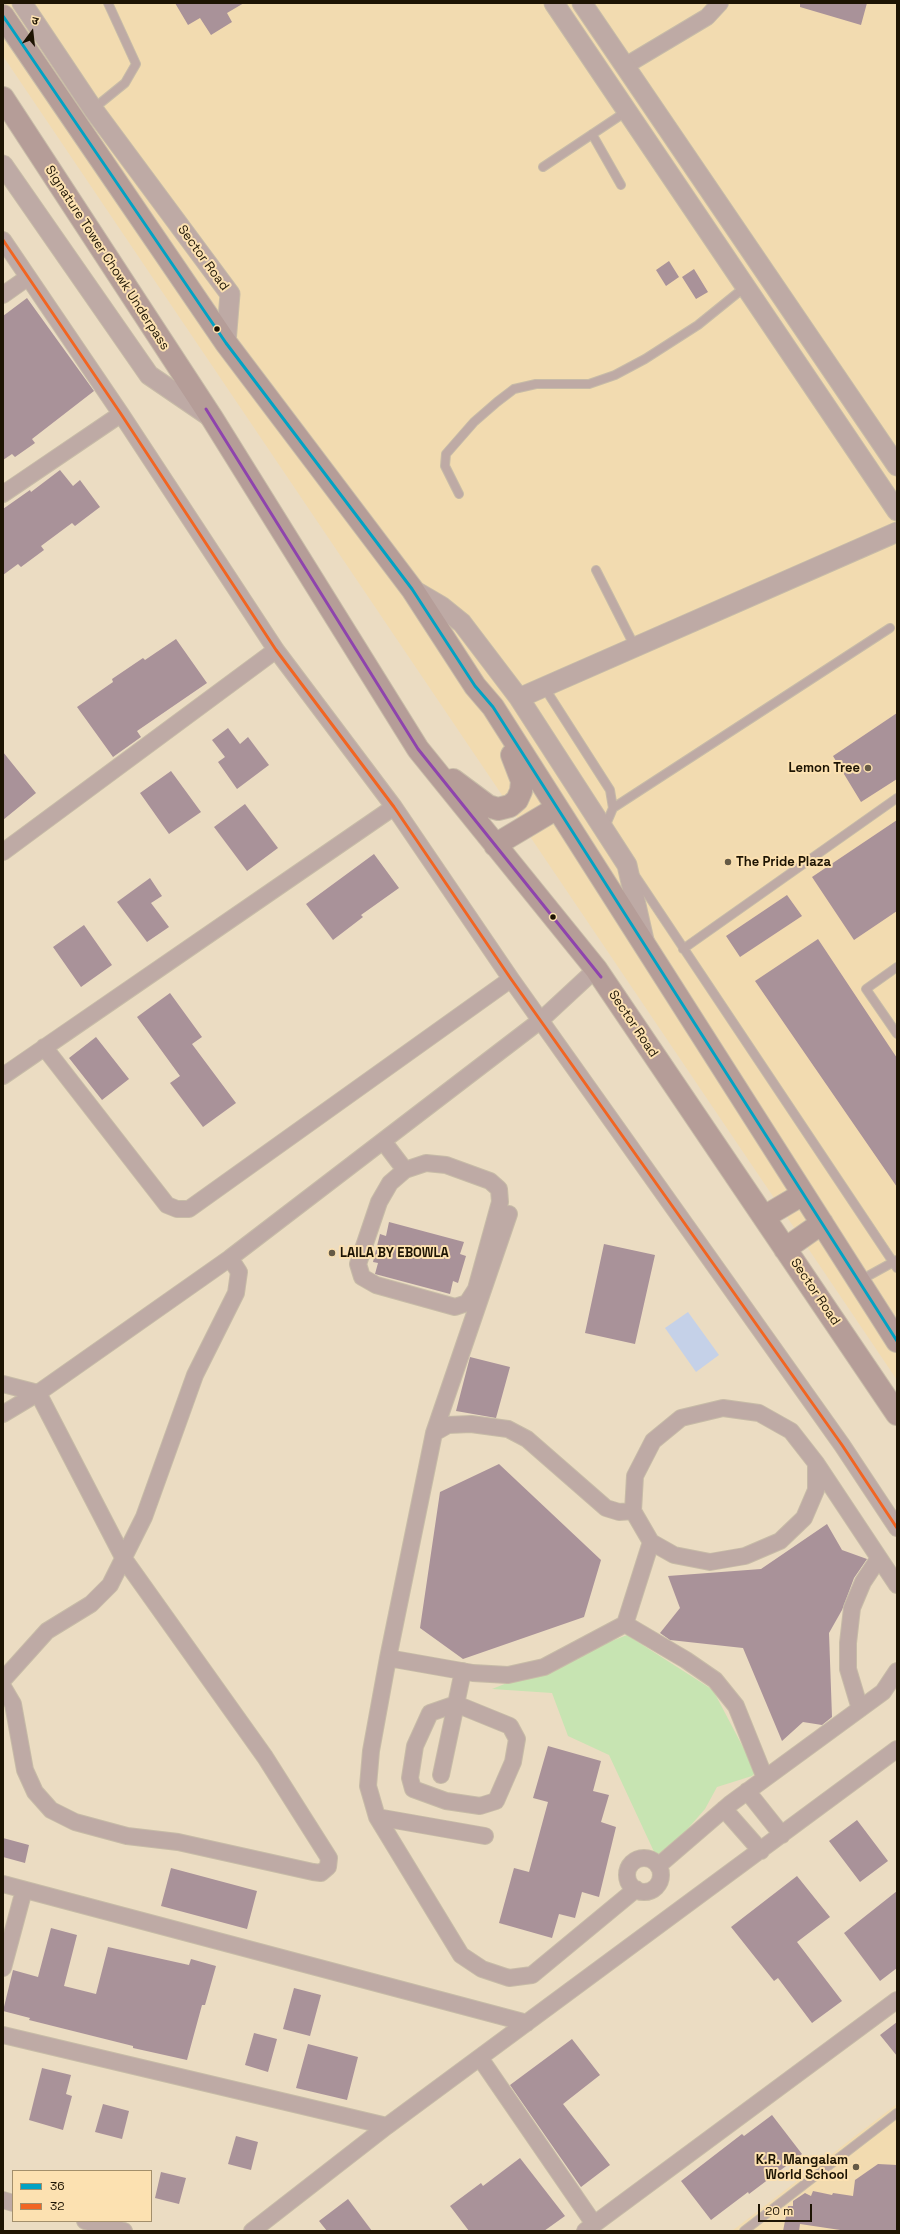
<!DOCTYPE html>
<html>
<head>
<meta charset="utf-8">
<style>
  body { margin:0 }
  #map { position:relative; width:900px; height:2234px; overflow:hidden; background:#ebdcc2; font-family:"Space Grotesk","Noto Sans Devanagari",sans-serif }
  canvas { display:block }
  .frame { position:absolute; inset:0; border:4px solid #1d1403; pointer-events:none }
  .legend { position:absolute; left:12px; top:2170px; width:140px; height:52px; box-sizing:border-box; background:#fce1b1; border:1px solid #a38f6b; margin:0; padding:5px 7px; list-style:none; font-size:12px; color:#1d1403 }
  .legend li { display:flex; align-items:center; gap:8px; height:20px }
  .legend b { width:20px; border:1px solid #a38f6b }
  .north { position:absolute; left:12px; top:12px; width:40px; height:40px; -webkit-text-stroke:3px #fce1b1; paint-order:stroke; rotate:15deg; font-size:11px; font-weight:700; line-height:16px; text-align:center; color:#1d1403 }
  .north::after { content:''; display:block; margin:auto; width:14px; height:18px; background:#1d1403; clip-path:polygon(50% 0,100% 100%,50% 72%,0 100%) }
  .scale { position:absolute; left:758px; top:2204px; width:54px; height:18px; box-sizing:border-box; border:2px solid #1d1403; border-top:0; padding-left:5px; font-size:12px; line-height:14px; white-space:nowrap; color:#1d1403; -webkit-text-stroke:3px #fce1b1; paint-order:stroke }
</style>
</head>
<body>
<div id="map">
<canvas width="900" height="2234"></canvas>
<div class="frame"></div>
<ul class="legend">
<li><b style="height:5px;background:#01a2c4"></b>36</li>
<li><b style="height:5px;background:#f26522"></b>32</li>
</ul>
<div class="north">उ</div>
<div class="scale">20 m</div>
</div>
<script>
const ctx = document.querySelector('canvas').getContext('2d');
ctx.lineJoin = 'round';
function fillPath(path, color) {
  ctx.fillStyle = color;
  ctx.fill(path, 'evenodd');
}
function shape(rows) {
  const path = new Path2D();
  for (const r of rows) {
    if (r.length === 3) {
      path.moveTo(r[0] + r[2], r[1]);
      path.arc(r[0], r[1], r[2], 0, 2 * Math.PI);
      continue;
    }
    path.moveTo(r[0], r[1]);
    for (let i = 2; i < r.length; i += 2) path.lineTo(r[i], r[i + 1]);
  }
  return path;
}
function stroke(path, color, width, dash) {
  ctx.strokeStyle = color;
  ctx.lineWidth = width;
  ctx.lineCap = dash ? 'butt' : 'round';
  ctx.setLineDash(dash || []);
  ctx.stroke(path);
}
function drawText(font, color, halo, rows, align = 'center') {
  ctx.font = font + ' "Space Grotesk",sans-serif';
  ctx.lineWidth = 4;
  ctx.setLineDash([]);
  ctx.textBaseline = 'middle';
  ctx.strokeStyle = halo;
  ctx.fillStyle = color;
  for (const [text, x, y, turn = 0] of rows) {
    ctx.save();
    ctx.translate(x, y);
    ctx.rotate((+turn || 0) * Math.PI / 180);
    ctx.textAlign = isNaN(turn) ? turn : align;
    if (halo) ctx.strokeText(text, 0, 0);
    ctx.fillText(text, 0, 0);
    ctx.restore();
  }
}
const built = shape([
  [3,3,897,3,897,1380,3,56],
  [897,2104,897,2231,732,2231]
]);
const green = shape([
  [627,1635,713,1690,756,1772,752,1776,717,1787,705,1809,684,1833,656,1856,609,1755,568,1736,552,1693,492,1689]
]);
const water = shape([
  [688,1312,719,1355,696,1372,665,1328]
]);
const building = shape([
  [175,3,244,3,227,13,232,22,211,35,200,18,188,25],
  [800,3,867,3,861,25,800,7],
  [669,261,679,277,666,286,656,270],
  [694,269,708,292,696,299,682,277],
  [27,298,94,391,32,439,35,443,15,457,12,454,3,460,3,316],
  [60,470,73,486,80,480,100,507,75,526,72,523,41,546,44,550,21,567,18,564,3,575,3,509,30,490,31,492],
  [176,639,207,683,137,731,141,737,113,757,77,707,113,682,112,679,143,658,145,660],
  [897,713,897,779,861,802,833,756],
  [228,728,240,744,248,737,269,765,237,789,218,762,225,757,212,740],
  [3,752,36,793,3,820],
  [171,771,201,812,169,834,140,793],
  [245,804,278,848,247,871,214,827],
  [897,820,897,911,854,940,812,877],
  [374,854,399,888,361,915,363,917,333,940,306,904],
  [150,878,162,896,151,903,169,927,147,942,117,902],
  [787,895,802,916,740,957,726,936],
  [84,925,112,965,81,987,53,947],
  [818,939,897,1058,897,1187,755,981],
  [170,993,202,1037,192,1044,236,1103,203,1127,170,1083,180,1076,137,1017],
  [96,1037,129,1079,102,1100,69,1058],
  [389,1222,464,1242,460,1254,466,1256,458,1283,453,1281,450,1294,375,1274,378,1263,373,1262,380,1234,386,1236],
  [604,1244,655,1255,635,1344,585,1333],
  [470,1357,510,1367,496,1418,456,1411],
  [499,1464,601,1560,584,1617,463,1659,420,1628,440,1492],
  [827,1524,842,1550,867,1559,854,1578,842,1610,829,1633,832,1717,822,1725,803,1722,782,1741,743,1648,670,1640,660,1633,680,1608,668,1576,761,1569],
  [548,1746,601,1761,593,1791,609,1795,601,1822,616,1827,599,1897,582,1892,575,1918,559,1914,552,1938,499,1923,514,1868,529,1872,548,1802,533,1798],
  [857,1820,888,1861,860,1882,829,1841],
  [3,1838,29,1845,25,1863,3,1857],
  [171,1868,257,1891,247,1929,161,1906],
  [797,1876,830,1917,797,1942,842,2001,812,2023,778,1978,774,1981,731,1927],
  [897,1891,897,1968,880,1981,844,1933],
  [51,1928,77,1935,64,1986,96,1994,108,1947,189,1965,191,1959,216,1966,205,2005,202,2005,187,2060,133,2048,133,2046,29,2020,30,2018,3,2011,13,1970,38,1977],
  [294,1988,321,1995,310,2036,283,2029],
  [897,2022,897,2056,880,2035],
  [254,2033,277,2039,268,2072,245,2065],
  [572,2039,600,2075,563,2104,610,2165,581,2187,510,2085],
  [308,2044,358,2057,347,2100,296,2088],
  [42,2068,71,2075,66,2094,72,2096,63,2130,29,2120],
  [103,2104,129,2111,122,2139,95,2132],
  [772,2115,802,2154,749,2194,748,2192,711,2220,681,2181,742,2134,744,2136],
  [236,2136,258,2142,251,2170,228,2164],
  [520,2158,565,2216,544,2231,469,2231,450,2206,481,2183,483,2186],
  [878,2164,897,2165,897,2231,847,2231,800,2224,799,2231,783,2231,788,2206,793,2206,793,2201,805,2193,811,2196,813,2191,832,2195,833,2193,853,2196,855,2180],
  [161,2172,186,2178,179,2204,155,2198],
  [348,2199,372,2231,327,2231,319,2221]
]);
const service = shape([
  [93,109,125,83,136,64,108,3],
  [592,134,621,185],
  [543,167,627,111],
  [459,494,445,466,446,454,474,422,497,402,514,389,536,384,589,384,615,375,645,359,698,325,745,287],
  [596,570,635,647],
  [544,687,610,790,613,808],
  [605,827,613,808,890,628],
  [636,877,897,1268],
  [683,949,897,798],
  [897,967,866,989,897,1034],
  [859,1281,897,1260],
  [744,2231,897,2113]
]);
const minor = shape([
  [625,66,707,17,720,3],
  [3,240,121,414,276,650,394,807,511,979,842,1445,897,1528],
  [3,295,27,278],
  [3,494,121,414],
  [3,852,276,650],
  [44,1047,167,1205,177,1209,189,1209,511,979],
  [3,1076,394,807],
  [383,1141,405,1170],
  [426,1163,446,1165,490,1181,499,1189,500,1202,476,1289,467,1303,455,1307,376,1285,362,1277,358,1264,379,1202,390,1183,405,1170,426,1163],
  [509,1214,434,1433,388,1658,371,1751,368,1786,377,1817,461,1955,482,1969,509,1978,532,1975,636,1889],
  [3,1384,38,1393,124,1559,265,1757,329,1858,328,1867,321,1873,313,1872,178,1842,127,1836,75,1822,51,1810,35,1792,25,1770,13,1704,3,1687],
  [3,1414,38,1393,230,1258,541,1020,596,969],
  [434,1433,448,1425,471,1424,508,1429,527,1439,606,1508,619,1512,633,1511],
  [816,1463,816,1490,804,1518,780,1541,745,1556,710,1562,674,1555,651,1542,633,1511,635,1476,653,1441,681,1418,723,1408,759,1413,791,1431,816,1463,897,1585],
  [625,1624,651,1542],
  [388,1658,473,1673,508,1675,544,1667,625,1624,686,1660,715,1680,736,1706,765,1778],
  [3,1680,47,1631,91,1604,110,1585,144,1517,195,1375,236,1293,239,1272,230,1258],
  [860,1709,848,1669,848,1643,852,1608,863,1582,879,1558],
  [441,1775,456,1704,510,1726,517,1739,513,1762,496,1801,480,1806,446,1801,413,1789,410,1778,415,1746,430,1713,456,1704,463,1671],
  [747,1791,782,1835],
  [724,1809,761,1851],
  [377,1817,485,1836],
  [644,1875,17],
  [658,1866,730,1804,883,1692,897,1671],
  [3,1884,527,2023],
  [3,1968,24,1890],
  [3,2035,387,2126],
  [480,2058,594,2224],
  [3,2200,13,2203],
  [85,2221,124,2231],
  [252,2231,387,2126,897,1749],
  [585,2231,897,2000]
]);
const tertiary = shape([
  [22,3,93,109,230,294,226,343],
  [554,3,897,511],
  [582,3,897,466],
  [3,165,149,375,209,416],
  [412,589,441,606,462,623,519,698,627,865,644,940],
  [519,698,897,532]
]);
const secondary = shape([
  [3,16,226,343,412,589,475,686,493,707,897,1341],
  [3,98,212,418,418,749,596,969,897,1414],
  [453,780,488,806,498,809,510,806,517,800,521,791,522,781,512,755],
  [495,845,557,808],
  [764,1217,803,1194],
  [785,1249,822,1223]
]);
const bus1 = shape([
  [3,16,226,343,412,589,475,686,493,707,897,1341]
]);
const bus2 = shape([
  [3,240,121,414,276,650,394,807,511,979,842,1445,897,1528]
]);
const bus3 = shape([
  [206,409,418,749,601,977]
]);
const markers = [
  [217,329,3.5,"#1d1403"],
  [868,768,4,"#655a46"],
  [728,862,4,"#655a46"],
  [553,917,3.5,"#1d1403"],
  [332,1253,4,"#655a46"],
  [856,2167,4,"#655a46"]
];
const streetNames = [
  ["Signature Tower Chowk Underpass",107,258,57],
  ["Sector Road",203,258,54],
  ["Sector Road",633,1024,56],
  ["Sector Road",815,1292,56]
];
const poiNames = [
  ["Lemon Tree",860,768],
  ["The Pride Plaza",736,862,"left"],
  ["LAILA BY EBOWLA",340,1253,"left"],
  ["K.R. Mangalam",848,2160],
  ["World School",848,2175]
];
fillPath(built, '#f2dbb0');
fillPath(green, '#c7e4b2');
fillPath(water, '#c5d1e8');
fillPath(building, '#a99299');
stroke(service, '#c7bba7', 10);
stroke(minor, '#c7bba7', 18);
stroke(tertiary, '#c7bba7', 21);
stroke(secondary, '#c7bba7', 24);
stroke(service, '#beaaa5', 8);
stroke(minor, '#beaaa5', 16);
stroke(tertiary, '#beaaa5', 19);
stroke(secondary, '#b59d98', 22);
stroke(bus1, '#01a2c4', 3);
stroke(bus2, '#f26522', 3);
stroke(bus3, '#8e44ad', 3);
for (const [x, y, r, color] of markers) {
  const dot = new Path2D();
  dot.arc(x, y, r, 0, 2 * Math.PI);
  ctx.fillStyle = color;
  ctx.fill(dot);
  stroke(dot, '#fce1b1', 1.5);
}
drawText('13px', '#1d1403', '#fce1b1', streetNames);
drawText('bold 13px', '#1d1403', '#fce1b1', poiNames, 'right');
</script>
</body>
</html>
